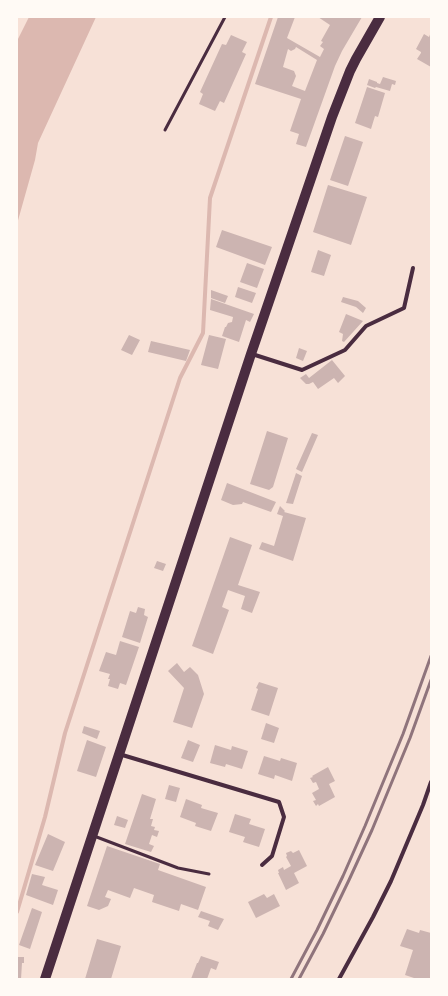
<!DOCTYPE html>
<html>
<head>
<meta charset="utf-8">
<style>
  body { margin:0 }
  #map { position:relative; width:448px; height:996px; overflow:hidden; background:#f7e1d7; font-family:"Source Sans 3",sans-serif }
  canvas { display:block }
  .frame { position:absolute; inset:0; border:18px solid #fffaf5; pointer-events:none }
</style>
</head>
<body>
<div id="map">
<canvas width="448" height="996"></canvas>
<div class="frame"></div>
</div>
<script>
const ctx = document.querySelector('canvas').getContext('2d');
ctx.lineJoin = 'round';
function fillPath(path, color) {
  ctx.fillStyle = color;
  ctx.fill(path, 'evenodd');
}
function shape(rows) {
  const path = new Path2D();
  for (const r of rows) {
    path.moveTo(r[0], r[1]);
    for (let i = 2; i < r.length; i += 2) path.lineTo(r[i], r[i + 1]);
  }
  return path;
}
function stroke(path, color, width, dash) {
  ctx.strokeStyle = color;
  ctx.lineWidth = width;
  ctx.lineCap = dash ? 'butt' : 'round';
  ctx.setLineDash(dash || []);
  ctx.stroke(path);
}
const water = shape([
  [29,17,96,17,38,143,35,160,17,224,17,41]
]);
const stream = shape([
  [17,912,45,817,65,733,180,378,203,333,210,198,271,17]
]);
const building = shape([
  [278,17,295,17,287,38,320,57,324,49,320,46,323,42,321,41,330,25,318,17,337,17,340,18,341,17,362,17,342,51,335,66,306,147,296,144,299,134,290,131,301,99,255,84],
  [296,47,317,60,305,91,292,86,296,76,294,71,283,67,288,49,291,51,295,49],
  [431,32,431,67,417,59,421,53,421,52,416,49,424,34,429,37],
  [231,35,247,42,242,52,246,54,224,103,220,101,215,111,199,104,203,94,200,92,222,44,226,45],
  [383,77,396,81,395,85,392,84,390,91,376,87,375,88,367,85,369,79,377,82,377,83,380,84],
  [367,87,385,93,378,117,375,116,371,129,355,123],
  [345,136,363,142,348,186,330,180],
  [328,185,367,197,351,245,313,232],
  [222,230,272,247,265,265,216,247],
  [318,250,331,255,324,276,311,272],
  [247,263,264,269,257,288,240,282],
  [238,287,256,293,252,303,235,297],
  [211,290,228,296,225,303,211,298],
  [343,297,358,301,366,308,363,313,356,307,341,302],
  [211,299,254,314,250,322,246,320,239,342,222,336,225,327,226,327,228,323,232,322,233,317,210,310],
  [346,314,363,321,344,342,342,341,343,334,339,332],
  [129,335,140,340,132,355,121,350],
  [209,335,226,339,218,369,201,365],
  [151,341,190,350,186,361,148,352],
  [299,348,307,351,303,361,296,358],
  [332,360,345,376,338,383,334,378,318,389,313,382,309,384,306,384,300,378,306,374,309,378],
  [267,431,288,438,273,487,269,490,250,484],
  [312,433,318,435,302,472,296,469],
  [296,473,302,476,293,504,286,503],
  [227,483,276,502,271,512,243,502,242,504,233,505,221,500],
  [280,506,285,511,284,512,306,518,293,561,259,549,262,542,274,546,283,516,277,514],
  [230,537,252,545,238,585,260,592,252,613,241,609,245,596,228,590,222,607,229,610,213,654,192,646],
  [157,561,166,564,163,571,154,568],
  [138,607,145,609,144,615,148,617,140,643,122,637,130,611,136,613],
  [120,641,139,647,126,685,120,683,118,689,108,686,110,679,108,679,110,674,99,671,106,652,116,655],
  [177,663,184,672,190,667,198,675,204,694,192,728,173,722,184,688,168,671],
  [259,682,278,688,269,716,251,710,258,689,256,688],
  [266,723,279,728,274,743,261,739],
  [84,726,100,731,97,739,82,733],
  [87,740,106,747,96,777,77,771],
  [188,740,200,745,193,762,181,758],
  [215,745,231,750,232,746,248,751,242,769,226,764,225,767,210,763],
  [264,756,280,761,281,758,297,763,292,781,275,775,274,779,258,774],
  [328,767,335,781,329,784,335,797,319,806,318,804,316,806,313,801,316,800,312,793,319,789,316,782,313,783,310,778,313,777,312,776],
  [169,785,180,788,176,802,165,799],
  [142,794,156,799,150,819,153,819,151,826,155,827,154,830,159,831,157,837,152,835,149,844,154,846,151,852,125,844],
  [186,799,202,805,201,808,218,813,211,831,195,826,196,823,180,817],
  [235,814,251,819,249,824,265,829,259,847,243,842,245,837,229,832],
  [117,816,128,820,125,828,114,825],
  [48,834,65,842,53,871,35,865],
  [107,846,157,863,160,864,158,870,206,887,198,910,181,904,179,911,152,902,154,895,134,888,130,898,108,890,105,897,111,899,108,906,99,910,87,906],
  [299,850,307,866,294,873,299,883,286,890,278,873,279,873,278,870,283,867,284,870,291,866,286,857,287,856,286,853,291,851,293,853],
  [32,874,45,877,42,885,58,890,53,905,26,895],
  [264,894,267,898,274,894,280,906,256,918,248,902],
  [32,908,42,912,30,949,19,945],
  [201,911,224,919,218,930,208,926,210,921,198,917],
  [407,929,419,933,420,930,431,933,431,979,417,979,405,975,413,950,400,946],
  [97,939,121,946,111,979,85,979],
  [201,956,219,962,216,970,211,968,207,979,191,979,197,963,198,963],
  [17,957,24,957,24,963,22,963,21,979,17,979]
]);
const service = shape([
  [165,130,225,17],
  [94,836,178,868,209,874]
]);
const minor = shape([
  [252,354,302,370,345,350,366,326,404,308,413,268],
  [119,754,279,802,284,817,272,856,262,865],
  [339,979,373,917,391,881,423,805,431,782]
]);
const primary = shape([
  [45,979,251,354,332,117,350,71,356,59,380,17]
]);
const rail = shape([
  [291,979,317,930,343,876,365,826,403,734,431,656],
  [299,979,323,934,349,880,372,830,410,738,431,680]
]);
fillPath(water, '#dcb8b0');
stroke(stream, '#dcb8b0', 4);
fillPath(building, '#ccb4b1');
stroke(service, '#4a2c40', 3);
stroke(minor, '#4a2c40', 4);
stroke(primary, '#4a2c40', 10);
stroke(rail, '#8f747c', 3);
</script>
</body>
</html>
